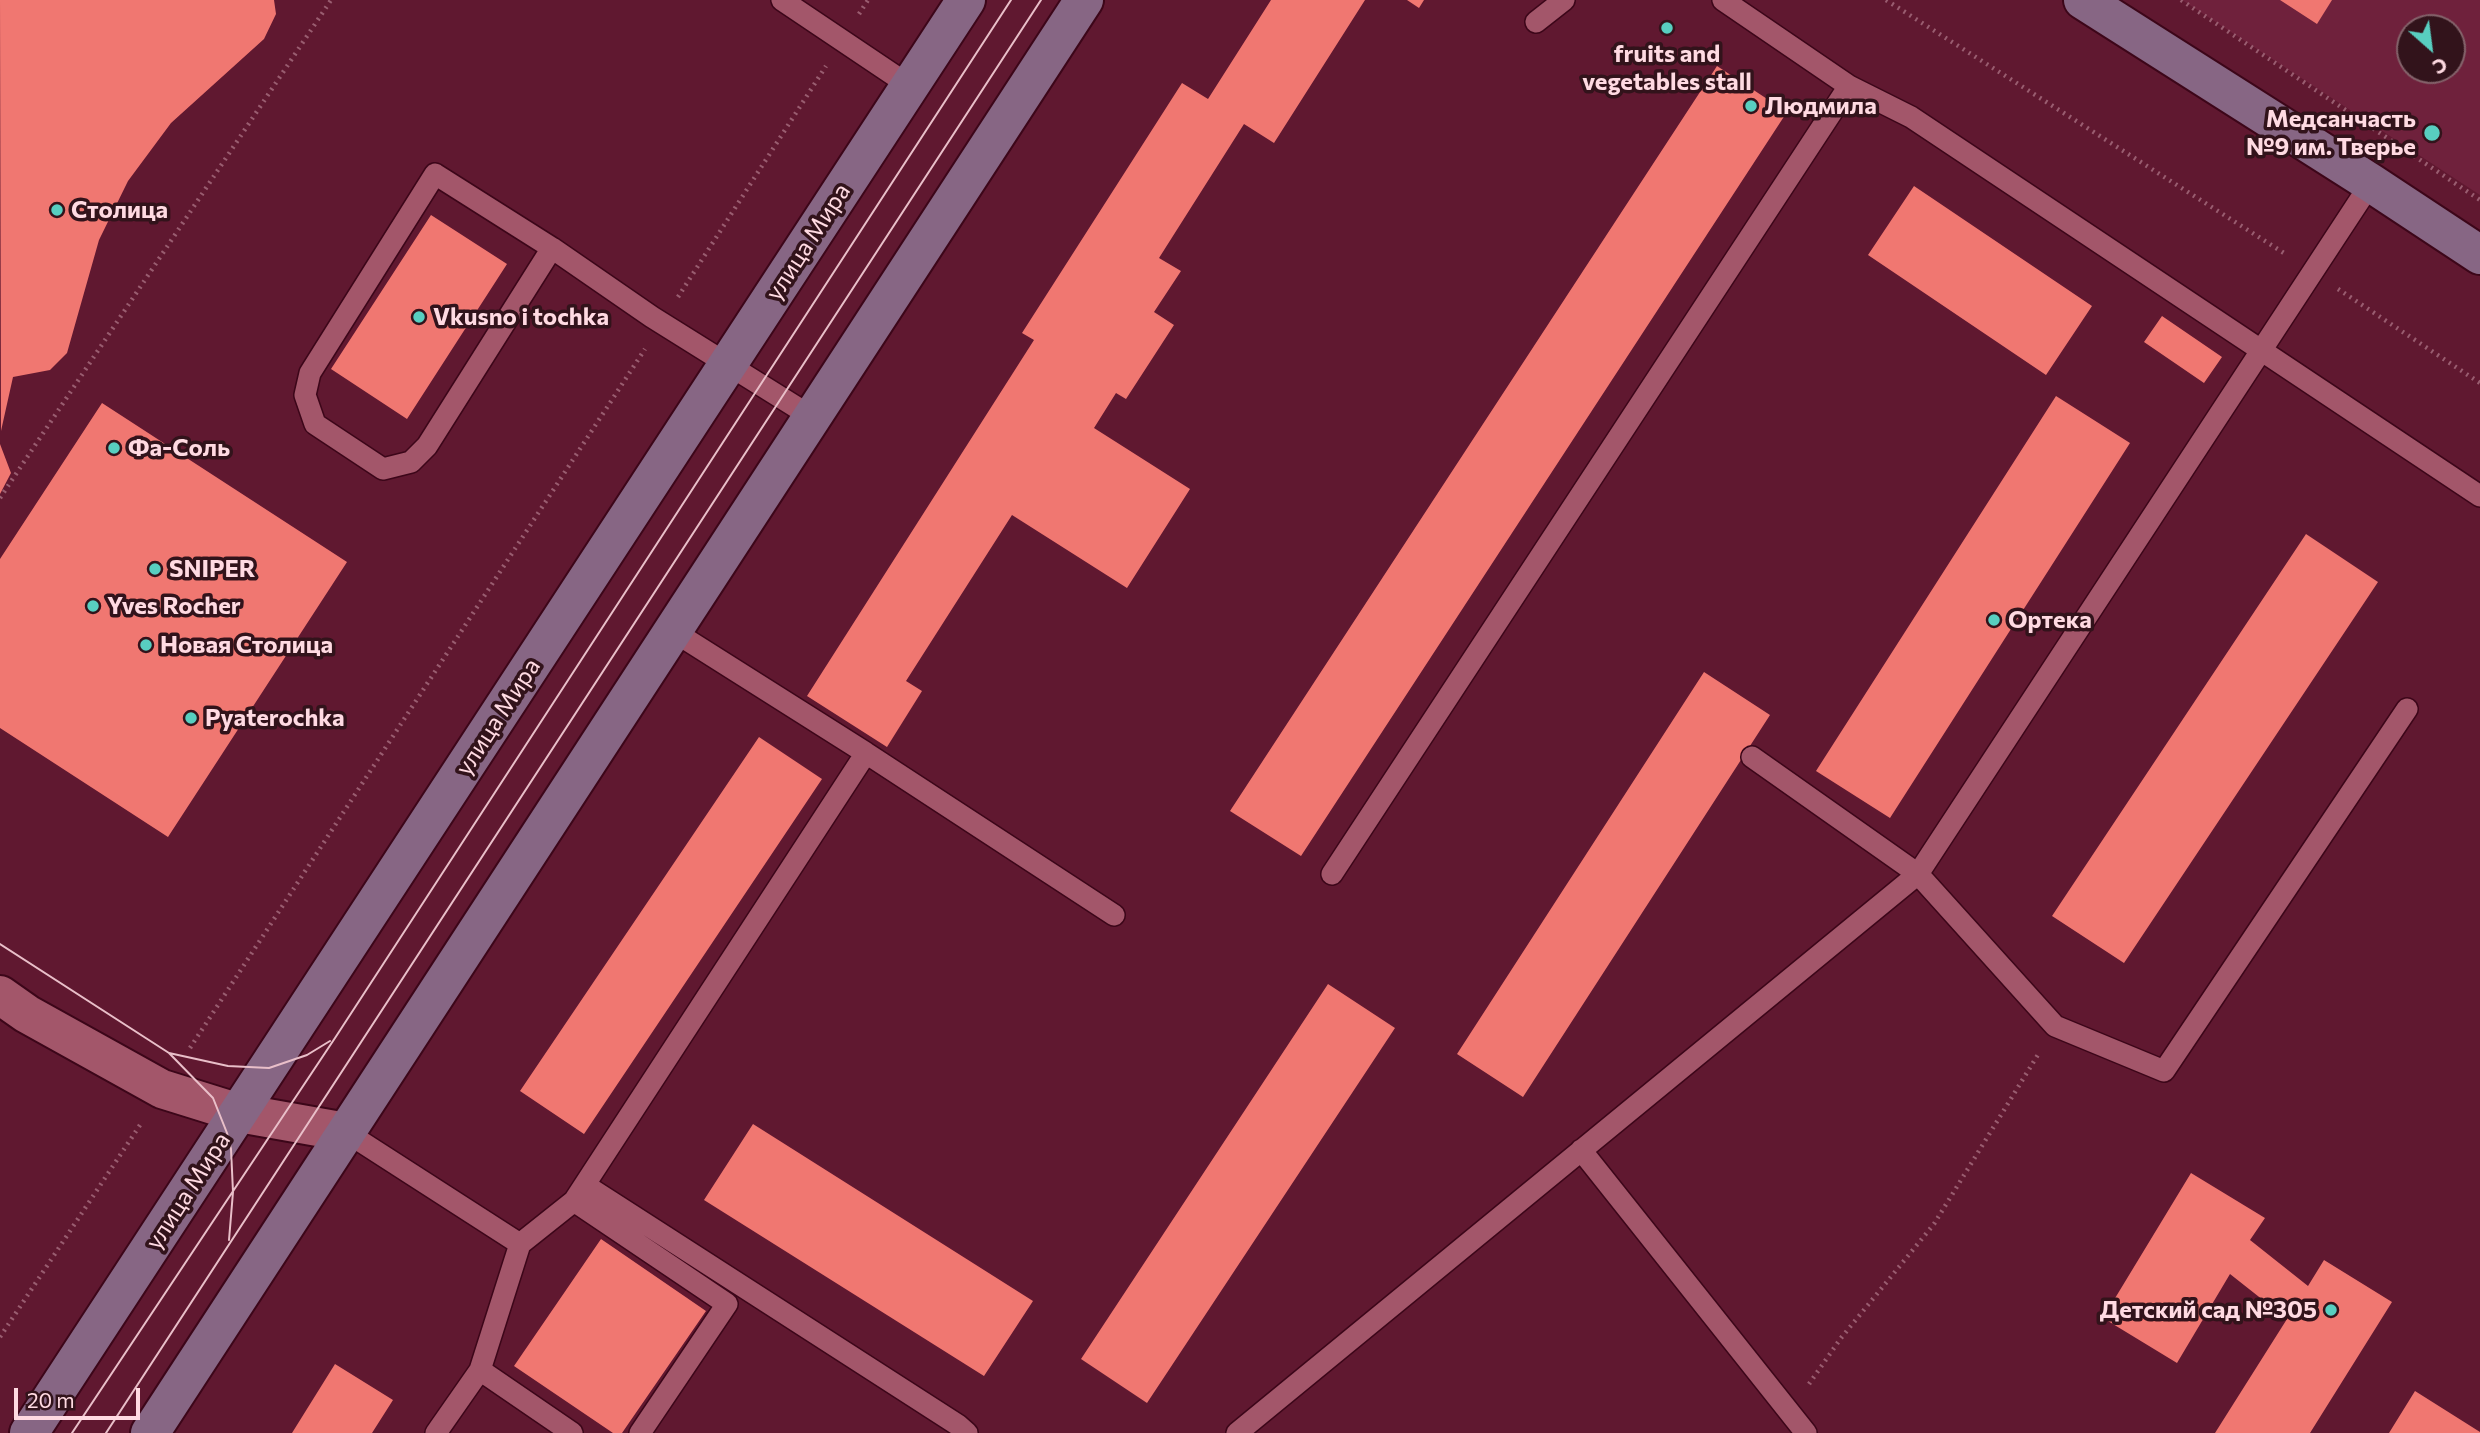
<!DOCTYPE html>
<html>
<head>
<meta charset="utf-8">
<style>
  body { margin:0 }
  #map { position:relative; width:2480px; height:1433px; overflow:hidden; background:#601830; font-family:Commissioner,sans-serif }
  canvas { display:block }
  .north { position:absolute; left:2396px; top:14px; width:70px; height:70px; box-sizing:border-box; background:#32131b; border:2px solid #84636b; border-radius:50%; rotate:152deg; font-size:19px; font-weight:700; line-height:28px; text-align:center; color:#ffdae2 }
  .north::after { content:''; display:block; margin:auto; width:24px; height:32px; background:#58cec0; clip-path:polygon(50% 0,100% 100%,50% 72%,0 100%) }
  .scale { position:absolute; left:14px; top:1388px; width:126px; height:32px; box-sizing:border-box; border:4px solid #ffdae2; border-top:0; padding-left:9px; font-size:21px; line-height:24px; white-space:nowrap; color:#ffdae2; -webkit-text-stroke:5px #32131b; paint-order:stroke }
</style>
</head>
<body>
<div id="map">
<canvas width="2480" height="1433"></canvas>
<div class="north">С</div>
<div class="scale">20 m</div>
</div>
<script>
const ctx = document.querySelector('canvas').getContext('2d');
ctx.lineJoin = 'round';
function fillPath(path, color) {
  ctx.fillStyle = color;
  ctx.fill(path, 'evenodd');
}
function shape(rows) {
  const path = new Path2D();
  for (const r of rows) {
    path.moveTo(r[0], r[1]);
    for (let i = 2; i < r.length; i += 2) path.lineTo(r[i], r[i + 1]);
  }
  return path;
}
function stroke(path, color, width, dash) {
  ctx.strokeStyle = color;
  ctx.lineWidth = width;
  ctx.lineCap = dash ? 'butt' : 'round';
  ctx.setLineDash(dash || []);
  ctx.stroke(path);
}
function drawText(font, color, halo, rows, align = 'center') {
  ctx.font = font + ' Commissioner,sans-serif';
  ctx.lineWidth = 7;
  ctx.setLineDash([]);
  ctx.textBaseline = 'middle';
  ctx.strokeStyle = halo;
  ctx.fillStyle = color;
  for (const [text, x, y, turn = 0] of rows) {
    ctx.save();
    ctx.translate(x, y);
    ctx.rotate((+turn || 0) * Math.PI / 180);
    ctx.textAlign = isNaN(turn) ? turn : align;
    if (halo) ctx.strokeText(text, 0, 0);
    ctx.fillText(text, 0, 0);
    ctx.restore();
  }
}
const built = shape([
  [2182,0,2480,0,2480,195],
  [2410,28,2452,28,2452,70,2410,70]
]);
const building = shape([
  [0,0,274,0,276,14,264,39,171,123,128,181,99,240,67,353,50,370,13,377,1,431],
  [1271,0,1365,0,1274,143,1244,124,1159,258,1181,271,1154,312,1174,325,1126,399,1116,393,1094,428,1190,489,1127,588,1012,515,906,681,922,691,887,747,807,696,1034,340,1022,333,1182,83,1208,99],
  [1407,0,1424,0,1419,8],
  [2280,0,2332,0,2317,24],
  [1717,66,1787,112,1301,856,1230,811],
  [1914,186,2092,306,2046,375,1868,255],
  [431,215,507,264,407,419,331,369],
  [2162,316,2222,357,2204,383,2144,342],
  [2056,396,2130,443,1890,818,1816,771],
  [102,403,347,562,168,837,0,728,0,559],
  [0,444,11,473,0,494],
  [2306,534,2378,582,2124,963,2052,916],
  [1704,672,1770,715,1523,1097,1457,1054],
  [759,737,822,779,584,1134,520,1091],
  [1328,984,1395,1028,1147,1403,1081,1359],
  [753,1124,1033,1301,984,1376,704,1200],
  [2191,1173,2265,1218,2250,1240,2308,1286,2324,1260,2392,1302,2310,1433,2215,1433,2287,1319,2230,1274,2177,1363,2103,1318],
  [601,1239,706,1311,622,1433,613,1433,514,1366],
  [335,1364,393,1400,372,1433,292,1433],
  [2415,1391,2480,1432,2480,1433,2389,1433]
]);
const path = shape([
  [1886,0,2287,255],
  [2181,0,2480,200],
  [859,14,868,0],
  [2338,289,2480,383],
  [678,297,826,66],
  [0,498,331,0],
  [190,1048,645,349],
  [0,1337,142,1122],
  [1809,1384,1841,1338,1934,1224,2039,1053]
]);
const lane = shape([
  [782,0,910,86],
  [1723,0,1849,86,1911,117,2480,496],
  [1536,22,1564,0],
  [435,174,552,248,427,446,411,462,383,469,315,424,305,395,310,373,435,174],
  [552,248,652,317,812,417],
  [866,753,1114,915],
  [1752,757,1918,874,2055,1026,2164,1071,2407,709],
  [1332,874,1849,86],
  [346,1132,520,1244],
  [1581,1150,1806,1433],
  [585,1185,958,1425,967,1433],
  [574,1201,727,1304,640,1433],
  [480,1370,572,1433],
  [436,1433,480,1370,520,1244,574,1201,866,753,673,631],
  [1237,1433,1918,874,2371,183]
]);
const street = shape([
  [0,995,27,1014,162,1089,239,1113,346,1132]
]);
const secondary = shape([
  [2083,0,2371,183,2480,255],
  [29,1433,966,0],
  [150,1433,1084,0]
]);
const tram = shape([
  [0,944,169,1053,213,1098,227,1133,231,1149,233,1192,229,1240],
  [169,1053,228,1066,269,1068,307,1055,330,1041],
  [72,1433,335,1038,1011,0],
  [106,1433,1041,0]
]);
const markers = [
  [1667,28,7,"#58cec0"],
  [1751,106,7,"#58cec0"],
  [2432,133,9,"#58cec0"],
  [57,210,7,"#58cec0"],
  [419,317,7,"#58cec0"],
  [114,448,7,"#58cec0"],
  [155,569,7,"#58cec0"],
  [93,606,7,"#58cec0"],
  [1994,620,7,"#58cec0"],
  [146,645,7,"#58cec0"],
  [191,718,7,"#58cec0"],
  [2331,1310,7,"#58cec0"]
];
const poiNames = [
  ["fruits and",1667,54,"center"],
  ["vegetables stall",1667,82,"center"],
  ["Людмила",1765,106],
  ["Медсанчасть",2416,119,"right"],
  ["№9 им. Тверье",2416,147,"right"],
  ["Столица",71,210],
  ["Vkusno i tochka",433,317],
  ["Фа-Соль",128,448],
  ["SNIPER",169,569],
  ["Yves Rocher",107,606],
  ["Ортека",2008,620],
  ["Новая Столица",160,645],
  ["Pyaterochka",205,718],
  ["Детский сад №305",2317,1310,"right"]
];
const streetNames = [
  ["улица Мира",808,242,-57],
  ["улица Мира",498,717,-57],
  ["улица Мира",188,1191,-57]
];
fillPath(built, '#6f213c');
fillPath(building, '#f07771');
stroke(lane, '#3c0619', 24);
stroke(street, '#3c0619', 42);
stroke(secondary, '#3c0619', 42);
stroke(path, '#995d70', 4.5, [2, 5]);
stroke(lane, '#a3566a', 21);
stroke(street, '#a3566a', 38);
stroke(secondary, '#876684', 38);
stroke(tram, '#e9bfc9', 2);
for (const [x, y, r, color] of markers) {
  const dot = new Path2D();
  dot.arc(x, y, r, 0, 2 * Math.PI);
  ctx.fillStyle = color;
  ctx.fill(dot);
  stroke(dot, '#32131b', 2.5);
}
drawText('bold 24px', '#ffdae2', '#32131b', poiNames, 'left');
drawText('24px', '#ffdae2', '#32131b', streetNames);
</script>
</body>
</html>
